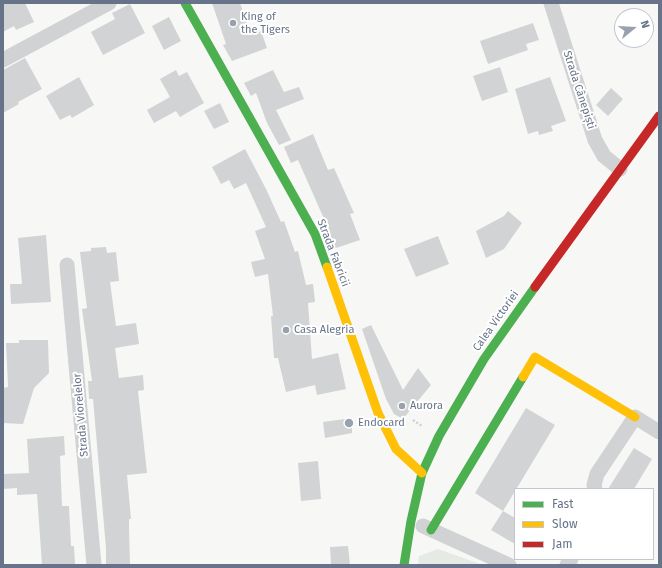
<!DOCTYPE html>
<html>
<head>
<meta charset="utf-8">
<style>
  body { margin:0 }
  #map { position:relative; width:662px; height:568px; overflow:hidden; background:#f7f7f6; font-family:"Fira Sans",sans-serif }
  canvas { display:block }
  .frame { position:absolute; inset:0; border:4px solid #667388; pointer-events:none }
  .legend { position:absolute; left:514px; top:488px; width:140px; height:72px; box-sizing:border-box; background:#fff; border:1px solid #c2c7cf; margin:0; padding:5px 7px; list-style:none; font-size:12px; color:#667388 }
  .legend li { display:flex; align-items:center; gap:8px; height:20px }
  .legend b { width:20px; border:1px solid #c2c7cf }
  .north { position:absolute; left:614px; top:8px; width:40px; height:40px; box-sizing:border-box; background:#fff; border:1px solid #c2c7cf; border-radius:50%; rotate:72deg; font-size:11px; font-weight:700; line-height:16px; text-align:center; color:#667388 }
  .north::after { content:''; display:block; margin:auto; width:14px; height:18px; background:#99a1ae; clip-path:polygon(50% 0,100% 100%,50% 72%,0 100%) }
</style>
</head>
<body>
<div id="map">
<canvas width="662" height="568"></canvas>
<div class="frame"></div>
<ul class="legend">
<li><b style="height:5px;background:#4caf50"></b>Fast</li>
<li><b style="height:5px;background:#ffc107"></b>Slow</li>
<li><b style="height:5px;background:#c62828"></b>Jam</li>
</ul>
<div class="north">N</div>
</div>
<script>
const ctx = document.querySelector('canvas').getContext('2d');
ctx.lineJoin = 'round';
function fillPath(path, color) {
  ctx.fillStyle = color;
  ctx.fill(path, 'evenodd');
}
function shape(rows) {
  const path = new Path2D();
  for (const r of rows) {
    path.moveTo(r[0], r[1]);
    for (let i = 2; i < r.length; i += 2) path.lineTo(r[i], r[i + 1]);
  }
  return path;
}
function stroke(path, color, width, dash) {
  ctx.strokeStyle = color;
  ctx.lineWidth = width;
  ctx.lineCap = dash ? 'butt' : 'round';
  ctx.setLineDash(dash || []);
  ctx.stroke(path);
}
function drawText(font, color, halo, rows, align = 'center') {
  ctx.font = font + ' "Fira Sans",sans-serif';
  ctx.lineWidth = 4;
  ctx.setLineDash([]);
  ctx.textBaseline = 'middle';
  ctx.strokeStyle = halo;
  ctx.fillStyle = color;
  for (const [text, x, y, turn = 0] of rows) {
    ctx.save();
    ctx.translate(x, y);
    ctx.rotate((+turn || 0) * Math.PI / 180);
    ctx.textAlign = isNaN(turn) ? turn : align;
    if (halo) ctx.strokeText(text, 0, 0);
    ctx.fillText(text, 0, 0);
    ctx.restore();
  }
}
const green = shape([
  [438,549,483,565,418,565,419,556]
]);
const building = shape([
  [3,3,25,3,34,22,16,30,14,26,3,32],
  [212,3,240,3,251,35,261,31,267,48,232,61,223,45,226,44],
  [130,4,145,33,103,55,91,32,115,19,112,13],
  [169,17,181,41,164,50,152,26],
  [533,23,539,40,526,44,528,50,488,64,480,41],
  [25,58,42,89,18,102,19,104,3,113,3,70],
  [500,67,508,92,482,101,473,76],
  [176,70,179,76,187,72,204,103,180,117,176,111,154,123,147,110,170,97,160,79],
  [273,70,284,92,299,87,304,99,276,110,291,140,279,145,267,123,256,93,251,96,244,83],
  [79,77,94,105,72,118,70,115,60,120,46,96],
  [550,77,566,121,551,126,553,131,539,135,538,131,528,134,515,89],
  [611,88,623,99,608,116,596,105],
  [220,103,229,122,214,129,204,111],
  [313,134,328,170,334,168,354,213,350,214,360,240,333,249,327,230,329,230,298,160,291,163,284,147],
  [245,149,266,189,281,222,284,221,295,252,298,251,306,285,313,284,315,302,308,303,312,359,338,353,346,389,317,395,315,385,286,392,278,358,274,358,271,316,273,316,268,274,255,277,251,262,265,259,255,231,266,227,246,183,234,189,229,180,221,184,212,167],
  [508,211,522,223,504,249,486,258,476,231,504,216],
  [46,235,51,302,11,304,10,284,22,284,18,238],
  [438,236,449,264,416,277,404,249],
  [106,247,107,253,116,252,119,281,110,282,116,326,136,323,139,344,115,348,119,378,143,375,144,390,138,391,147,473,127,475,131,519,129,519,129,527,130,565,106,565,106,548,93,399,89,399,88,381,92,381,82,309,87,308,80,252,91,251,91,248],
  [371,325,403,390,418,368,431,385,403,419,394,414,386,399,362,329],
  [19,340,48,340,49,373,34,388,23,424,3,423,3,388,8,387,6,343,19,343],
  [526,408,555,425,503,511,475,493],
  [352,418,352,433,325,438,323,422],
  [64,436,65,455,60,456,62,506,69,506,71,546,74,546,75,564,42,565,37,494,17,495,17,488,3,489,3,474,29,473,27,439],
  [634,448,652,459,634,489,608,489],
  [318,461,321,499,301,501,298,463],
  [503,511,515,518,515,544,491,530],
  [348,546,350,565,331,565,330,547]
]);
const path = shape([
  [413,420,422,426]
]);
const street = shape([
  [551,3,595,140,604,156,620,169],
  [3,60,109,3],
  [67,265,94,565],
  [595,489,594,485,597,474,635,417,659,432],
  [423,526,509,565],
  [567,565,571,559]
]);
const fast = shape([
  [185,3,315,234,327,267],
  [431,530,523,377],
  [404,565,411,521,422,473,439,436,484,359,535,287]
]);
const slow = shape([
  [327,267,378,413,396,449,422,473],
  [523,377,535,357,635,417]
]);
const jam = shape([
  [535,287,659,116]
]);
const markers = [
  [233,23,4,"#99a1ae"],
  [286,330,4,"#99a1ae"],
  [402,406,4,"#99a1ae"],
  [349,423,5,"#99a1ae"]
];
const poiNames = [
  ["King of",241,17],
  ["the Tigers",241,30],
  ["Casa Alegria",294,330],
  ["Aurora",410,406],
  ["Endocard",358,423]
];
const streetNames = [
  ["Strada Cânepiști",579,90,72],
  ["Strada Fabricii",333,253,69],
  ["Calea Victoriei",496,321,-55],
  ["Strada Viorelelor",81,415,-95]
];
fillPath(green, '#e6eae4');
fillPath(building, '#d2d3d4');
stroke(path, '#cfcfd0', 2.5, [2, 2]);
stroke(street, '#d1d2d3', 15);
stroke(fast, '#4caf50', 9);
stroke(slow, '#ffc107', 9);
stroke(jam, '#c62828', 9);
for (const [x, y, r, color] of markers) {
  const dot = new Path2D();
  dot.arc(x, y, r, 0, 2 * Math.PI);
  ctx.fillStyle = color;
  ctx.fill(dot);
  stroke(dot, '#fff', 1.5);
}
drawText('11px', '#667388', '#fff', poiNames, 'left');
drawText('11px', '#667388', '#fff', streetNames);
</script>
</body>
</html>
